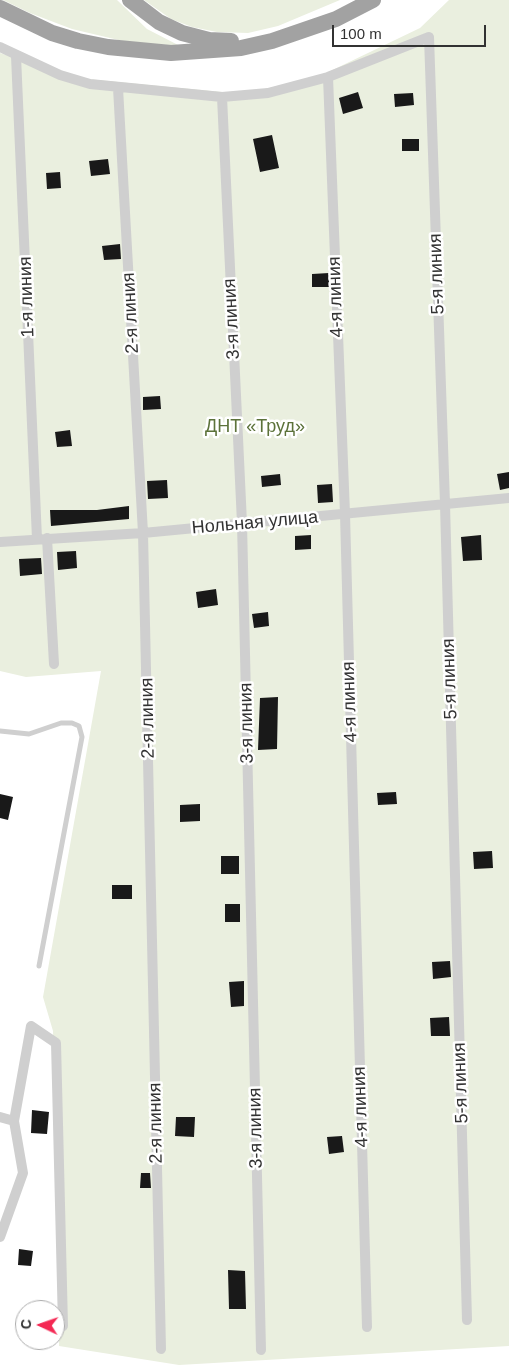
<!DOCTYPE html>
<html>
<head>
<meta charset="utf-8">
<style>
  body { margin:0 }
  #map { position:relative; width:509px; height:1365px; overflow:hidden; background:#fff; font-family:Helvetica,sans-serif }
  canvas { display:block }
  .north { position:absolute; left:15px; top:1300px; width:50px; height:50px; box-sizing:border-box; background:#fff; border:1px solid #adadad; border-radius:50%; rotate:273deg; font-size:14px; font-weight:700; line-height:20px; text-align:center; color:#323232 }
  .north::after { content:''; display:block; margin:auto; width:18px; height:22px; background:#f42954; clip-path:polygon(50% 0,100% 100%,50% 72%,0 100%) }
  .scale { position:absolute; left:332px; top:25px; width:154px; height:22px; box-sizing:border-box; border:2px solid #323232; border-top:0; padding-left:6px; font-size:15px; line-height:18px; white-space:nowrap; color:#323232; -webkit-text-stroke:4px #fff; paint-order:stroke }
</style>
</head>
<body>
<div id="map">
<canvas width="509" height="1365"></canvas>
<div class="north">С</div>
<div class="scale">100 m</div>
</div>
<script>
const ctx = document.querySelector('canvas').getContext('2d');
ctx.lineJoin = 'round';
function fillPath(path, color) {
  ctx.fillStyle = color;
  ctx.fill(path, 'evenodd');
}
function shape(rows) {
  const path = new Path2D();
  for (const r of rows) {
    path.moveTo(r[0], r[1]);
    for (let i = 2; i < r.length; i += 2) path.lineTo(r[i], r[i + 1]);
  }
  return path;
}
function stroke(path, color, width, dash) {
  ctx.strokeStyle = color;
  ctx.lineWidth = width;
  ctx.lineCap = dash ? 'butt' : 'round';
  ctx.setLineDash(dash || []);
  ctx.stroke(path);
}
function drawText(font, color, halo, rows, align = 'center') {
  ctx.font = font + ' Helvetica,sans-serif';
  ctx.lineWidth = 5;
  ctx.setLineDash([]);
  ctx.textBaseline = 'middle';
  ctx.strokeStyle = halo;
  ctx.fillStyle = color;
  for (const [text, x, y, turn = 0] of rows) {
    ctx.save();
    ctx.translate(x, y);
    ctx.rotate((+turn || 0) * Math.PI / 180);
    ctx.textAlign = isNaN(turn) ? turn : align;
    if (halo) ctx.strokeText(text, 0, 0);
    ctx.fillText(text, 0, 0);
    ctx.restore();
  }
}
const green = shape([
  [3,0,117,0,147,29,180,46,127,42,72,29,30,13],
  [144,0,340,0,278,26,248,33,217,32,192,27,171,19],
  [449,0,509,0,509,1346,179,1365,59,1346,53,1031,43,997,101,671,26,677,0,671,0,53,77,78,243,94,318,77,420,28]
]);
const building = shape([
  [358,92,363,108,343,114,339,98],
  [413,93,414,105,395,107,394,94],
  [272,135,279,168,260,172,253,139],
  [402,139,419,139,419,151,402,151],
  [108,159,110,174,91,176,89,161],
  [60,172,61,188,47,189,46,173],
  [120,244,121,259,104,260,102,246],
  [329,273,329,287,312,287,312,274],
  [160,396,161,409,143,410,143,397],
  [70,430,72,446,57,447,55,432],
  [509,472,509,488,500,490,497,474],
  [280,474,281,485,262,487,261,476],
  [167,480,168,498,148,499,147,481],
  [332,484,333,502,318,503,317,485],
  [129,506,129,519,51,526,50,510,97,510],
  [311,535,311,549,295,550,295,536],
  [481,535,482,560,463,561,461,537],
  [76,551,77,568,58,570,57,552],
  [41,558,42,574,20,576,19,559],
  [216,589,218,605,198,608,196,592],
  [268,612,269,626,254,628,252,614],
  [278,697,277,749,258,750,260,698],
  [396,792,397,804,378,805,377,793],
  [0,794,13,797,8,820,0,818],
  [200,804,200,821,180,822,180,805],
  [492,851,493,868,474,869,473,852],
  [221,856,239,856,239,874,221,874],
  [112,885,132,885,132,899,112,899],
  [225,904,240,904,240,922,225,922],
  [450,961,451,977,433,979,432,962],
  [244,981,244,1006,231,1007,229,982],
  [449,1017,450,1036,431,1036,430,1018],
  [32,1110,49,1112,47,1134,31,1133],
  [176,1117,195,1117,194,1137,175,1136],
  [342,1136,344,1152,329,1154,327,1137],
  [141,1173,150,1173,151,1188,140,1188],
  [19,1249,33,1251,31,1266,18,1265],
  [228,1270,245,1271,246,1309,229,1309]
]);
const service = shape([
  [0,731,29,734,61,723,72,723,79,726,82,737,39,966]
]);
const minor = shape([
  [0,47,60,75,90,84,222,97,268,93,328,77,429,37,445,504,467,1320],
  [16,56,37,539],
  [328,77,345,514,367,1327],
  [118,88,143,533,161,1349],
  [222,97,242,523,261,1350],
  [47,538,54,664],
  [0,542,143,533,509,498],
  [0,1117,14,1121],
  [0,1237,23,1173,14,1121,31,1026,56,1043,63,1326]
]);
const trunk = shape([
  [130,0,159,22,182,33,209,40,231,41],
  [0,8,52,33,78,41,108,47,171,53,241,48,272,41,336,19,373,0]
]);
const streetNames = [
  ["5-я линия",437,274,-92],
  ["1-я линия",27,297,-92],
  ["4-я линия",336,297,-92],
  ["2-я линия",131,313,-93],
  ["3-я линия",232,319,-93],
  ["Нольная улица",255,523,-5],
  ["5-я линия",450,679,-92],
  ["4-я линия",350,702,-92],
  ["2-я линия",148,718,-91],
  ["3-я линия",247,723,-91],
  ["5-я линия",461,1083,-92],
  ["4-я линия",361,1107,-92],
  ["2-я линия",156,1123,-91],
  ["3-я линия",256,1128,-91]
];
const parkNames = [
  ["ДНТ «Труд»",255,427]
];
fillPath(green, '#eaefdf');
fillPath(building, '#191919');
stroke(service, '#cfcfcf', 5);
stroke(minor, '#cfcfcf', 10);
stroke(trunk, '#a2a2a2', 16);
drawText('18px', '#323232', '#fff', streetNames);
drawText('18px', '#5c723a', '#fff', parkNames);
</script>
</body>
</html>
